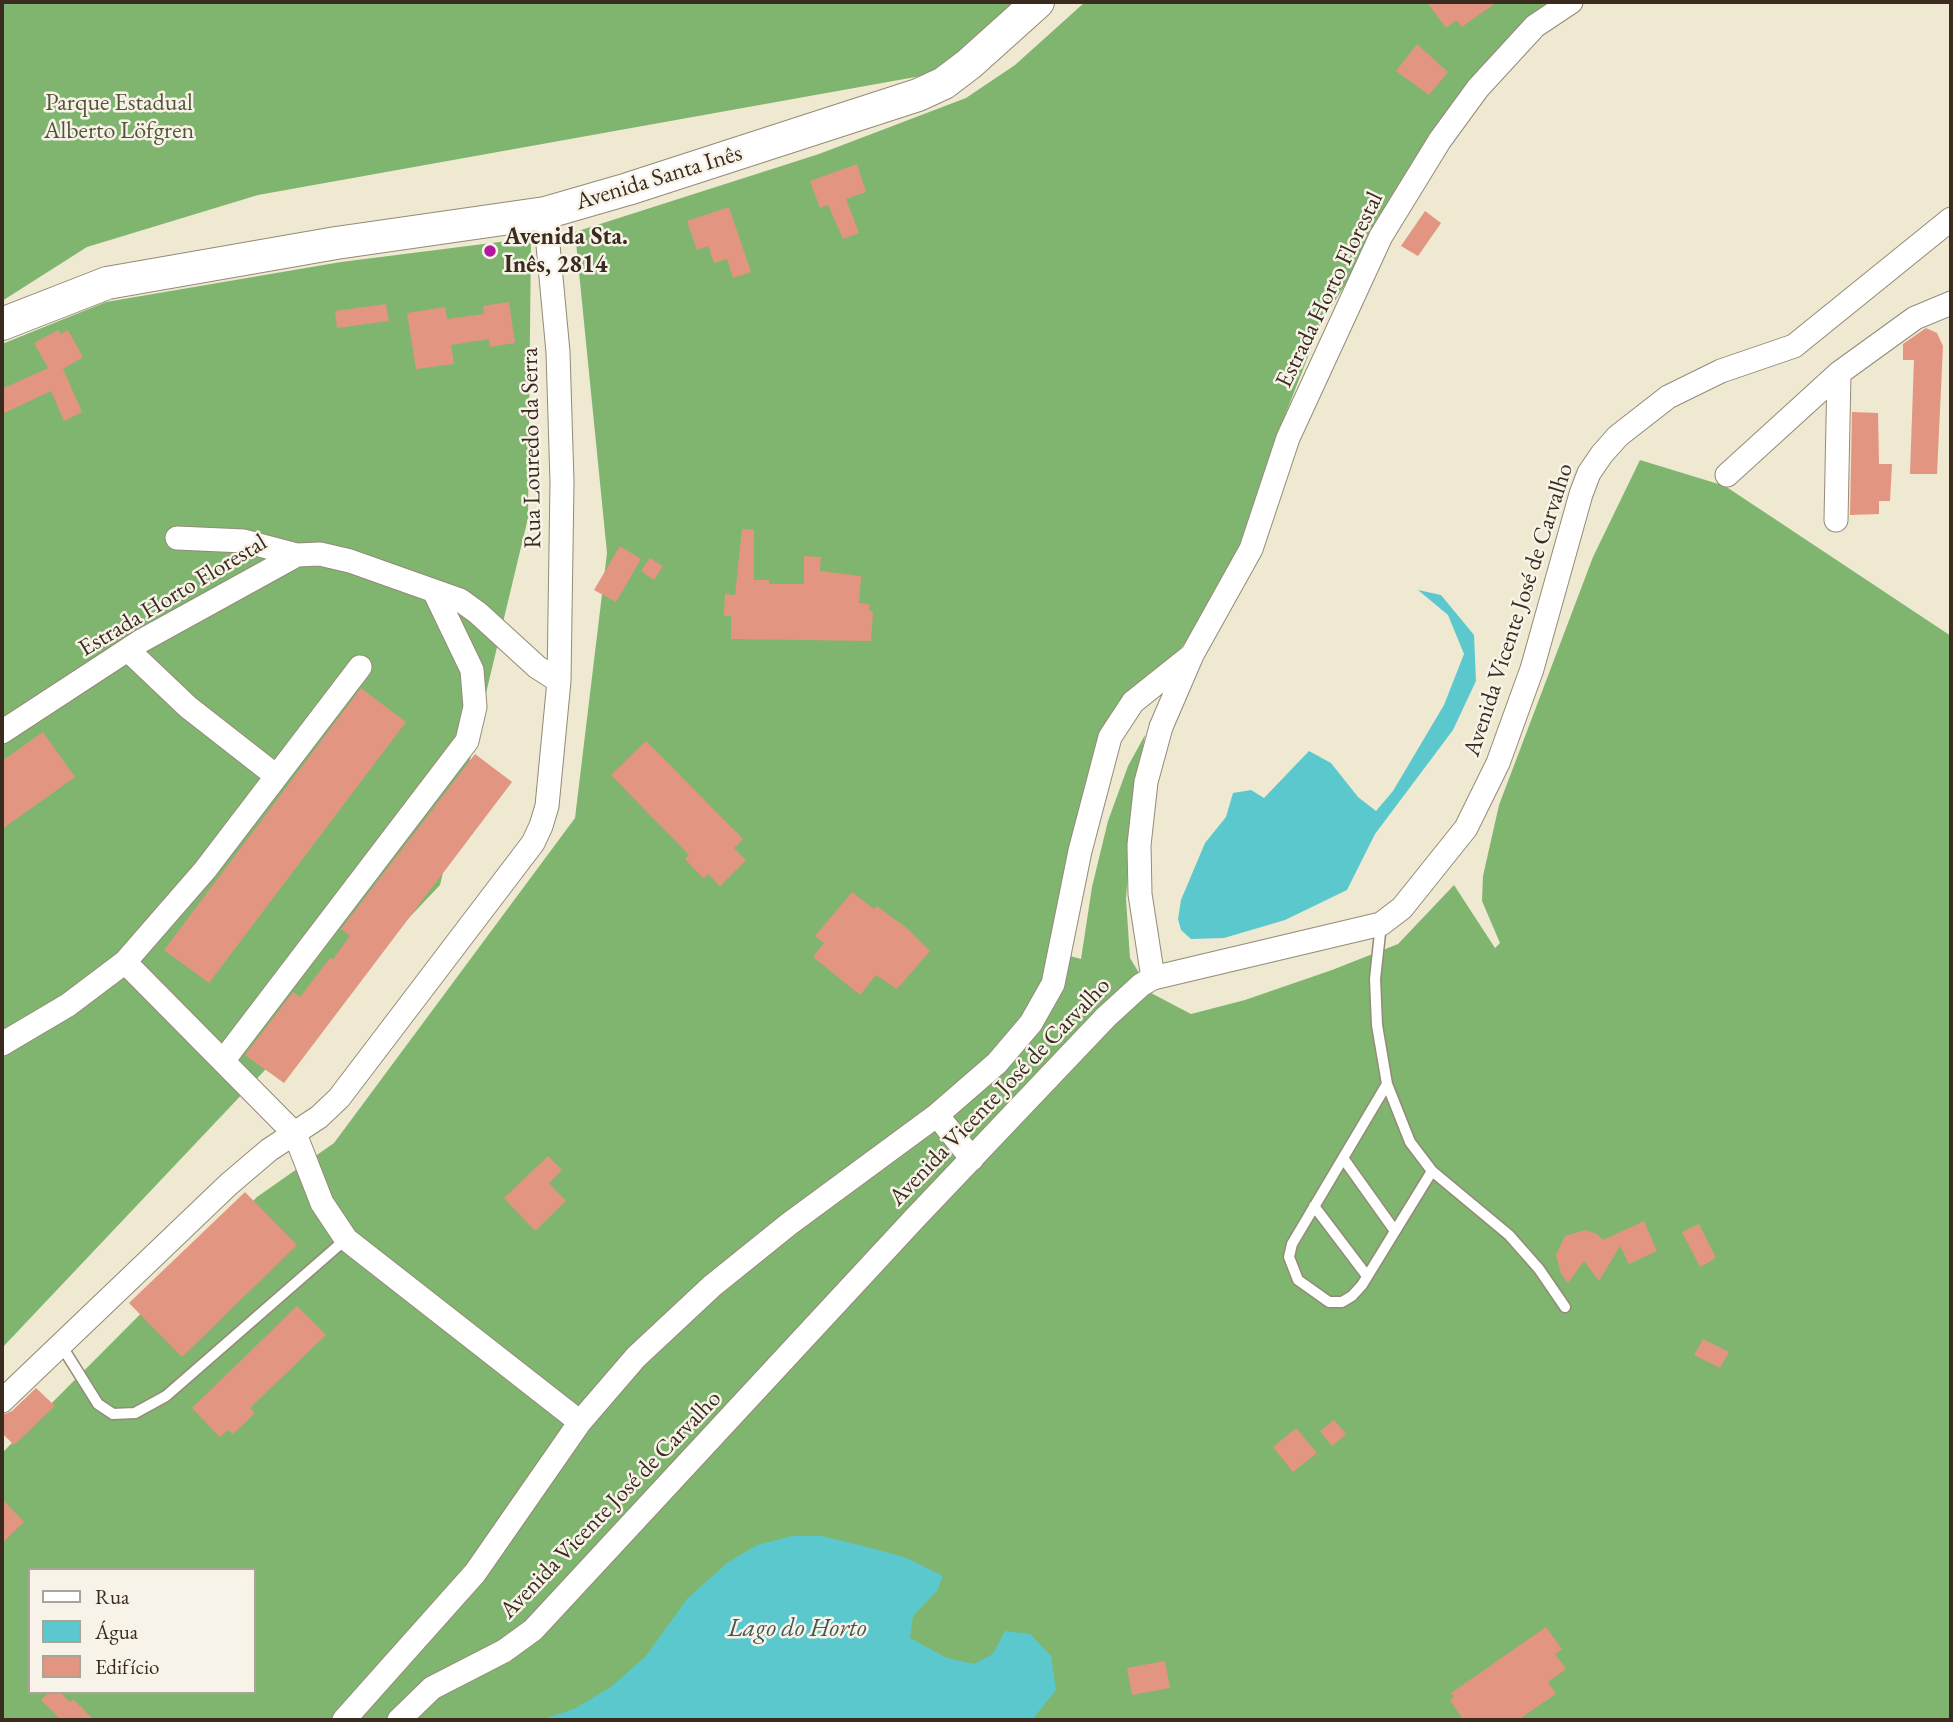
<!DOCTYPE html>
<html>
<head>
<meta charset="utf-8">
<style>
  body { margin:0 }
  #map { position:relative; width:1953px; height:1722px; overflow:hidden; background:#eee9d0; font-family:"EB Garamond",serif }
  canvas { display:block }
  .frame { position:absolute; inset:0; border:4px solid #3b2a1e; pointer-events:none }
  .legend { position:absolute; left:28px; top:1568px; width:228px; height:126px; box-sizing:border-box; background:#f7f3e8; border:2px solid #aca397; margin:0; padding:9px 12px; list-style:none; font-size:21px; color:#3b2a1e }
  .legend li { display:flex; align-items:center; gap:14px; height:35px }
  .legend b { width:35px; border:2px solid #aca397 }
</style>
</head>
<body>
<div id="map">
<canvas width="1953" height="1722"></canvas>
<div class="frame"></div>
<ul class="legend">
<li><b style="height:9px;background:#fff"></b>Rua</li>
<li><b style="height:19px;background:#5bc8ce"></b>Água</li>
<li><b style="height:19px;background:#e29581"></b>Edifício</li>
</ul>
</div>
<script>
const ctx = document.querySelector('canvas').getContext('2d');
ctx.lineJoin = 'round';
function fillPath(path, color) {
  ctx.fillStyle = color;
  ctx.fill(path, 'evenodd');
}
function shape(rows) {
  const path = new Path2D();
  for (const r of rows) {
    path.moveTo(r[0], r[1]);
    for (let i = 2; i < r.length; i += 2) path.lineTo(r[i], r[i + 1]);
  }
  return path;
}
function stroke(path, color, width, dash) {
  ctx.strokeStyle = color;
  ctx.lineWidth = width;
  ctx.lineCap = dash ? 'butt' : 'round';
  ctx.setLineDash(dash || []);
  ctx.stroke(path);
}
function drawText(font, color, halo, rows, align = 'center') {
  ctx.font = font + ' "EB Garamond",serif';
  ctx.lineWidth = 5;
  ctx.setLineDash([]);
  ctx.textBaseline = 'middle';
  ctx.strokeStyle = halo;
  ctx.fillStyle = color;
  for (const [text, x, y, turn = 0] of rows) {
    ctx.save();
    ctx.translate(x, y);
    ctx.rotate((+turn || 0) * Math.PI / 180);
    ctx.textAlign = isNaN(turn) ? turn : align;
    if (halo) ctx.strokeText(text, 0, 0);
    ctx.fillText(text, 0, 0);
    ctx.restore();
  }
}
const forest = shape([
  [2,2,1024,2,949,71,258,195,87,247,2,301],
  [1085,2,1556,2,1473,85,1322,321,1278,433,1251,533,1213,605,1128,719,1055,952,1081,959,1092,887,1108,821,1128,766,1145,735,1132,817,1126,899,1130,958,1151,993,1191,1014,1245,1000,1332,970,1398,944,1454,885,1495,948,1500,943,1482,901,1483,876,1499,805,1593,557,1640,460,1725,486,1951,636,1951,1720,2,1720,2,1453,257,1197,334,1143,575,818,607,553,575,232,819,154,966,98,1015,65],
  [30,1570,254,1570,254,1692,30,1692],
  [531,238,528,518,440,885,2,1348,2,344,106,302,341,262]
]);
const water = shape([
  [1418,590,1441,595,1474,635,1476,681,1453,730,1375,834,1347,890,1285,920,1224,938,1191,939,1181,930,1178,919,1181,900,1205,843,1226,817,1233,793,1251,790,1264,798,1309,751,1331,763,1358,797,1376,811,1393,791,1444,705,1464,654,1448,615],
  [792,1536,822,1536,875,1549,907,1558,943,1576,937,1591,913,1616,910,1638,947,1658,974,1664,993,1654,1005,1631,1030,1634,1051,1656,1056,1690,1032,1720,540,1720,574,1709,611,1687,646,1656,687,1599,727,1563,757,1545]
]);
const building = shape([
  [1427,2,1497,2,1462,27,1456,20,1446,28],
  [1417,44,1448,72,1429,95,1396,71],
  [857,164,866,192,846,199,859,233,843,239,828,205,820,208,810,181],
  [729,207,751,272,733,278,727,259,714,263,708,246,697,250,687,221],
  [1425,211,1441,223,1418,256,1401,246],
  [509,302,515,343,490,347,489,339,451,345,454,364,416,369,407,313,445,307,447,319,484,314,483,306],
  [386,304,389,321,337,328,335,311],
  [1926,328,1937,333,1943,346,1937,474,1910,474,1914,360,1903,360,1903,344],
  [58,330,61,334,68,330,83,357,63,369,82,412,64,421,51,391,2,414,2,389,48,368,34,343],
  [1852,412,1878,413,1879,464,1892,464,1890,501,1879,501,1879,514,1850,515],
  [742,529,754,530,754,580,769,580,769,584,804,584,804,556,821,557,820,571,861,576,859,603,869,604,869,611,873,611,871,641,731,639,731,616,724,616,725,594,735,595],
  [620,546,641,559,616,602,594,590],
  [650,558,663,566,654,580,641,571],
  [361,688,406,722,209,983,164,950],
  [43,732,75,777,2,829,2,761],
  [646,741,743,839,734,848,746,860,720,886,708,874,704,879,685,859,689,855,611,775],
  [475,754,512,782,284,1083,245,1055,293,992,300,997,330,958,333,959,350,936,341,929],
  [852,892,874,909,877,906,908,929,930,951,897,989,876,975,860,995,813,957,824,943,815,936],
  [548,1156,562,1170,549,1183,566,1201,535,1231,504,1198],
  [245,1192,297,1245,182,1357,129,1303],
  [1644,1221,1657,1251,1629,1264,1620,1246,1599,1281,1584,1261,1568,1283,1561,1274,1556,1255,1565,1236,1585,1230,1597,1234,1603,1240],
  [1699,1224,1716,1258,1700,1267,1682,1232],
  [297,1306,326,1335,250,1408,255,1413,233,1434,228,1430,220,1437,192,1408],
  [1703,1339,1729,1352,1720,1368,1694,1355],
  [36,1388,55,1406,14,1445,2,1433,2,1415,12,1411],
  [1334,1420,1346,1434,1332,1446,1320,1431],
  [1296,1428,1317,1453,1293,1472,1273,1447],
  [2,1499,24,1522,2,1543],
  [1546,1627,1562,1649,1555,1654,1566,1669,1548,1682,1556,1694,1518,1720,1463,1720,1450,1700,1454,1697,1451,1693],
  [1165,1661,1170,1688,1132,1695,1127,1668],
  [49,1692,60,1692,70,1702,73,1699,94,1720,61,1720,41,1700]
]);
const lane = shape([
  [1381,924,1375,979,1377,1025,1387,1084,1410,1142,1432,1171,1509,1235,1539,1269,1565,1307],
  [1387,1084,1292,1244,1289,1257,1298,1280,1329,1302,1342,1302,1352,1296,1362,1285,1432,1171],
  [1343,1158,1395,1231],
  [1314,1206,1367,1276],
  [61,1345,98,1404,113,1414,135,1413,166,1396,346,1239]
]);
const street = shape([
  [1727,475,1839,373,1915,318,1951,303],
  [1836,520,1839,373],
  [177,538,244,541,297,555],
  [128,650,188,707,275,775],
  [2,732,141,641,297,555,320,554,350,561,460,600,478,613,537,667,559,681],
  [125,962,295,1134,322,1203,346,1239,580,1422],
  [1153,978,1140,894,1139,845,1146,782,1161,727,1192,655,1251,549,1288,438,1381,236,1440,140,1478,88,1535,26,1571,2],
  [2,1044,68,1005,125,962,205,870,360,667],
  [223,1061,467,741,475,707,472,670,434,591],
  [937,1115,972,1159],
  [2,1401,229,1184,269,1150,319,1117,339,1098,533,843,541,826,547,806,559,681,562,482,558,352,545,213],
  [344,1720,475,1573,580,1422,636,1357,712,1286,789,1224,937,1115,997,1063,1031,1023,1053,984,1080,851,1110,737,1133,702,1192,655],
  [399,1720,432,1688,504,1651,533,1630,915,1218,1106,1017,1141,985,1153,978,1381,924,1402,908,1466,828,1498,763,1532,669,1581,494,1589,473,1602,454,1618,436,1668,397,1721,371,1794,346,1951,219]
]);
const secondary = shape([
  [2,324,107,283,336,243,545,213,628,189,918,95,944,83,969,64,1038,2]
]);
const markers = [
  [490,251,7,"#b5179e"]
];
const parkNames = [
  ["Parque Estadual",119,103],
  ["Alberto Löfgren",119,131]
];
const streetNames = [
  ["Avenida Santa Inês",659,178,-17],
  ["Estrada Horto Florestal",1330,290,-64],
  ["Rua Louredo da Serra",532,448,-91],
  ["Estrada Horto Florestal",173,596,-31],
  ["Avenida Vicente José de Carvalho",1519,610,-72],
  ["Avenida Vicente José de Carvalho",1000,1092,-46],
  ["Avenida Vicente José de Carvalho",611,1505,-46]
];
const poiNames = [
  ["Avenida Sta.",504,237],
  ["Inês, 2814",504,265]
];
const waterNames = [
  ["Lago do Horto",797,1629]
];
fillPath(forest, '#80b570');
fillPath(water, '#5bc8ce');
fillPath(building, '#e29581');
stroke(lane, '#948a77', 13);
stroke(street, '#948a77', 25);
stroke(secondary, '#948a77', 34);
stroke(lane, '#fff', 10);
stroke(street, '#fff', 23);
stroke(secondary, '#fff', 32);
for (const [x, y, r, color] of markers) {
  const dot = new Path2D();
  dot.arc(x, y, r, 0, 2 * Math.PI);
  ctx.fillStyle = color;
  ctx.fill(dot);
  stroke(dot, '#f7f3e8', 2.5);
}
drawText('24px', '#545437', '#f7f3e8', parkNames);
drawText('24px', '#3b2a1e', '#f7f3e8', streetNames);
drawText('bold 24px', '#3b2a1e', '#f7f3e8', poiNames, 'left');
drawText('italic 26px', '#455953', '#f7f3e8', waterNames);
</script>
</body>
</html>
